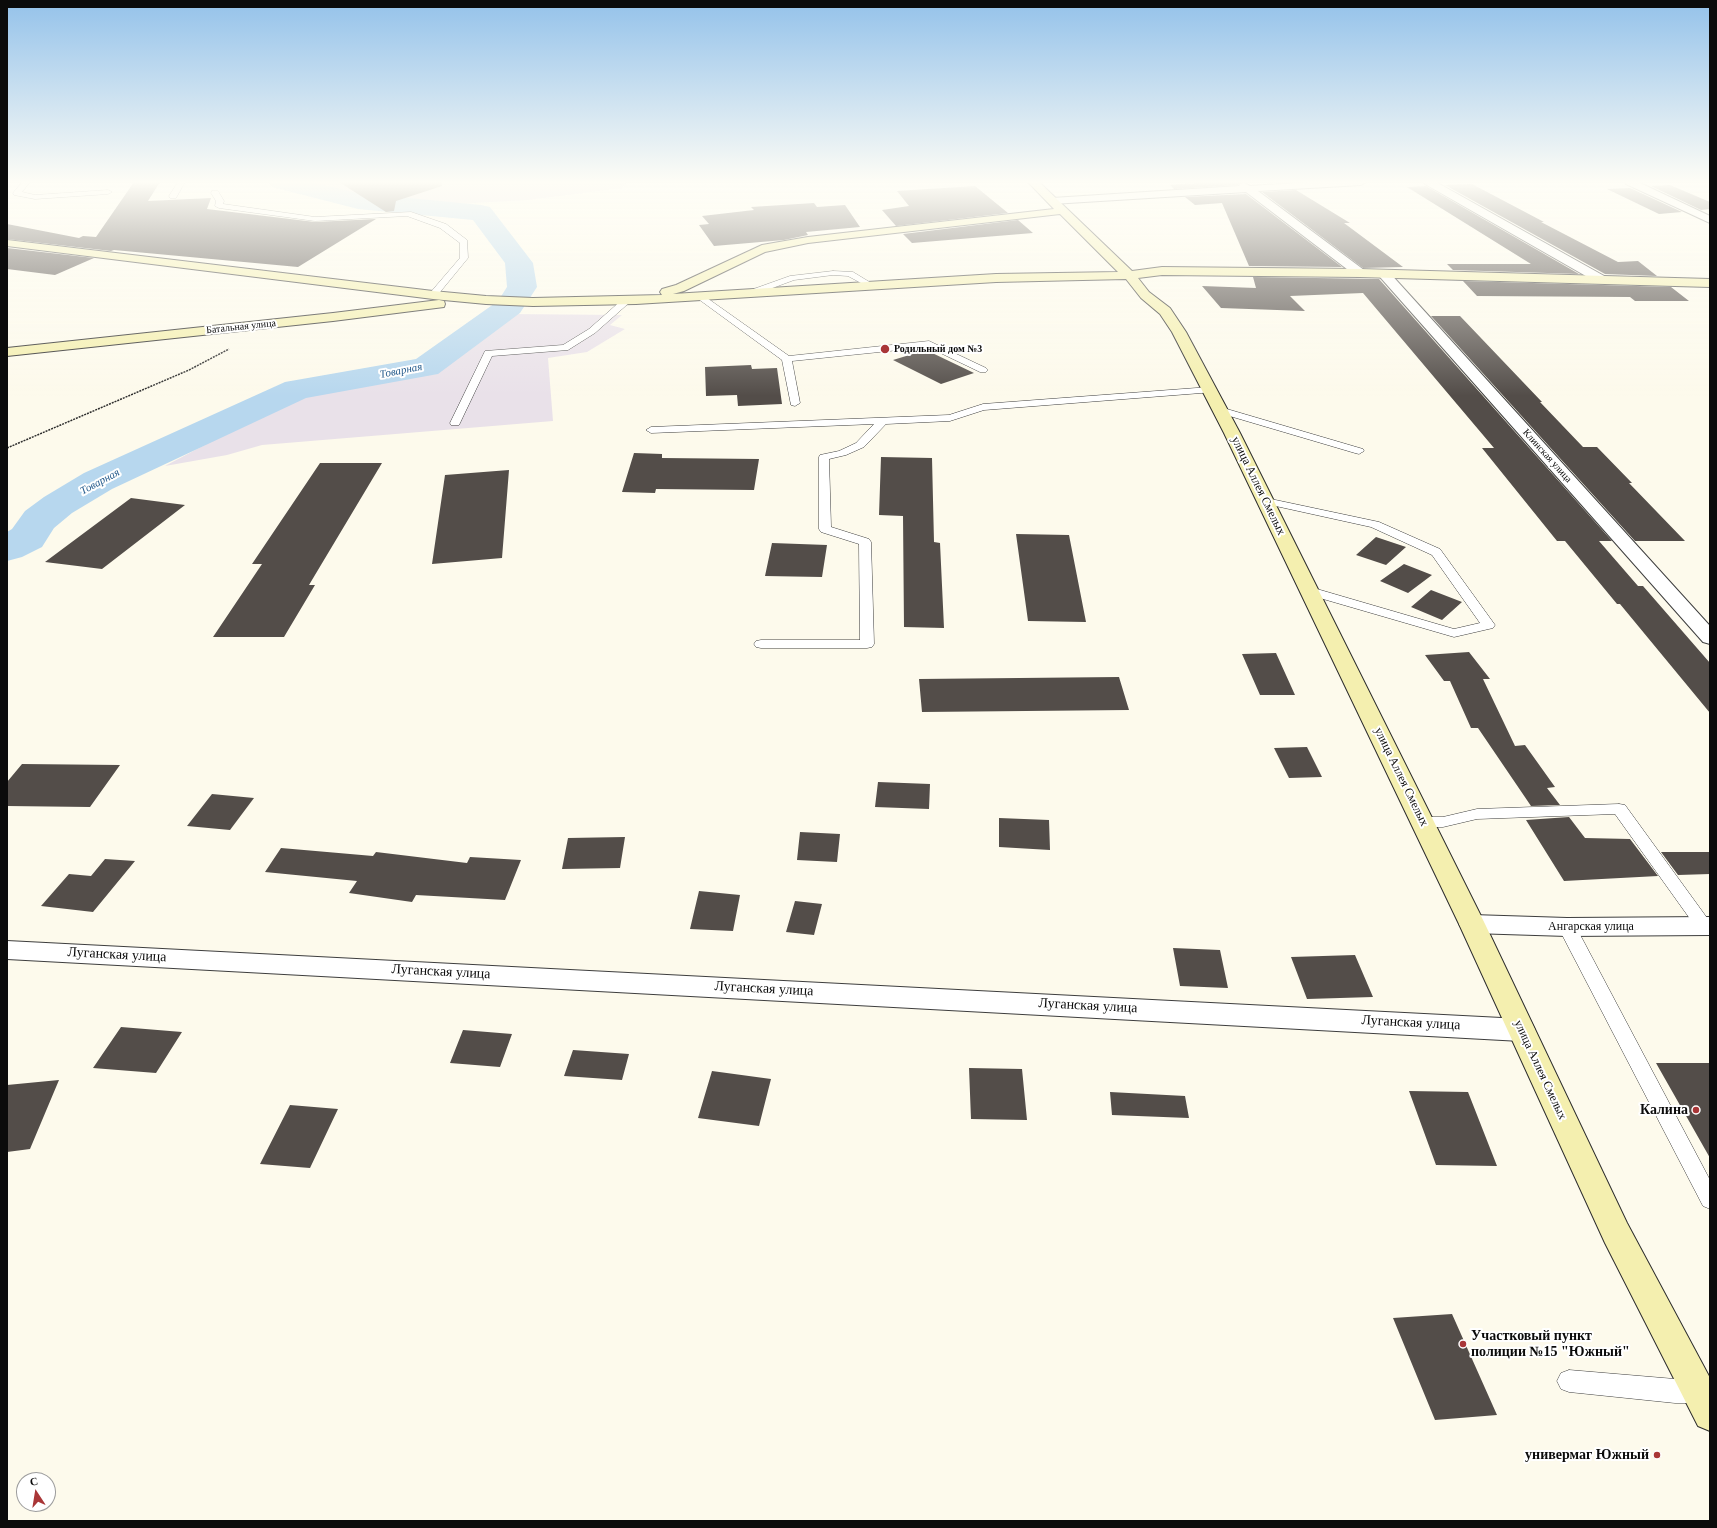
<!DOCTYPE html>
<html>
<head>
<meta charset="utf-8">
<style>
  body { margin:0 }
  #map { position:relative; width:1717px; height:1528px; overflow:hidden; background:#fdfaec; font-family:Georgia,serif }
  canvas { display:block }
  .frame { position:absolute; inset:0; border:8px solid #0b0b0b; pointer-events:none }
  .north { position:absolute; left:16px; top:1472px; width:40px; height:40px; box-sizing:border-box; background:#fff; border:1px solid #9d9d9d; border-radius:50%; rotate:348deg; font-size:11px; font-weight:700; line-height:16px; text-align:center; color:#0b0b0b }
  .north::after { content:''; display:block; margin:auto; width:14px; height:18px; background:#a93637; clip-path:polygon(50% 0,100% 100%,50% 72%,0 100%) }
</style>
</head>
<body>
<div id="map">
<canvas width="1717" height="1528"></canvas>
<div class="frame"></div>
<div class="north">С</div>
</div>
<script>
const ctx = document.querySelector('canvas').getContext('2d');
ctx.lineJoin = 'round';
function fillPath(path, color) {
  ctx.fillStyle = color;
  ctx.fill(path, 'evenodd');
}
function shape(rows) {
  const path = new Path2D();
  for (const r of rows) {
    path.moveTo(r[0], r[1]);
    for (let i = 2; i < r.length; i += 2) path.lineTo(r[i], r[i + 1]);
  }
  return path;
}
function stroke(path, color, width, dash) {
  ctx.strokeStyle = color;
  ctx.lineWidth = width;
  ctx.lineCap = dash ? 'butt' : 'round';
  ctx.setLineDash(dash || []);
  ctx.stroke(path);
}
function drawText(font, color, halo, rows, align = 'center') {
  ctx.font = font + ' Georgia,serif';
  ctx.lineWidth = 4;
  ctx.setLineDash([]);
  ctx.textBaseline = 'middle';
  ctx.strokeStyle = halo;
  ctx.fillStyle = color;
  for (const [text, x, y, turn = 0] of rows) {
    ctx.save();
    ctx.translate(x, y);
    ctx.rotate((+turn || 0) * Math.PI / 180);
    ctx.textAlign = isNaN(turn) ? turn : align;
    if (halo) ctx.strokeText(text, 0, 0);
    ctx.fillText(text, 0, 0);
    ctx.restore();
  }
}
const industrial = shape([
  [273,182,626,182,622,188,528,200,403,207],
  [509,314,622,315,610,325,625,329,587,352,548,358,553,421,262,445,227,455,165,466,301,394,436,374]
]);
const river = shape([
  [269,182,311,182,358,193,481,205,490,207,533,263,537,287,520,313,438,374,306,398,112,489,72,513,54,528,42,547,22,557,7,561,7,532,12,529,25,511,44,497,84,473,285,382,416,359,498,301,507,287,505,263,473,220,358,209,272,187,269,182]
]);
const building = shape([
  [134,182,160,182,148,201,211,198,207,209,315,222,376,219,298,267,114,250,111,251,7,239,7,224,79,238,83,236,96,237],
  [339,182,441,182,442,186,396,201,394,211,386,212],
  [1212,182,1242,182,1238,185,1174,189,1170,185],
  [1472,184,1544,222,1541,222,1618,262,1638,261,1657,276,1605,274,1445,185],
  [1670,185,1710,202,1710,209,1701,210,1651,186],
  [975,186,1008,213,896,226,882,210,909,206,897,191],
  [1426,186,1579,274,1453,270,1447,264,1531,264,1407,187],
  [1630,188,1682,212,1659,214,1607,189],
  [1296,190,1350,223,1344,223,1403,267,1363,268,1262,192],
  [1246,194,1342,267,1249,266,1222,203,1195,205,1185,197],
  [814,203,817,207,845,205,860,227,806,232,808,235,784,240,714,246,699,225,709,224,702,216,754,210,751,207],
  [1018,220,1033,233,912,243,903,234],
  [7,248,94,258,55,275,7,269],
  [1253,277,1379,279,1612,541,1599,541,1638,586,1643,586,1710,663,1710,713,1620,604,1617,604,1565,541,1557,541,1482,448,1494,448,1363,293,1290,296,1305,311,1221,308,1202,286,1256,288],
  [1463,281,1671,287,1689,301,1635,301,1630,297,1477,296],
  [1431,316,1460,316,1542,402,1540,402,1583,447,1597,447,1632,483,1629,483,1685,541,1635,541],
  [926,350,974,373,941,384,893,360],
  [751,365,752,369,777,368,782,404,738,406,737,395,706,396,705,367],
  [634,453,662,454,662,458,759,459,754,490,656,489,655,493,622,492],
  [881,457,932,458,934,542,940,543,944,628,904,627,903,516,879,515],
  [320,463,382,463,309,585,315,585,284,637,213,637,262,564,252,564],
  [509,470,502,558,432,564,445,475],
  [131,498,185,505,102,569,45,562],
  [1016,534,1069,535,1086,622,1028,621],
  [1376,537,1406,547,1386,565,1356,555],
  [772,543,827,545,822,577,765,576],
  [1404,564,1432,575,1408,593,1380,581],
  [1431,590,1462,602,1442,620,1411,607],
  [1469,652,1490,679,1483,679,1515,746,1525,745,1555,787,1547,788,1560,805,1531,806,1478,728,1471,728,1450,681,1444,681,1425,655],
  [1276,653,1295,695,1260,695,1242,654],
  [1119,677,1129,710,922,712,919,679],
  [1307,747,1322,777,1289,778,1274,748],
  [22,764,120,765,90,807,7,806,7,782],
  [878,782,930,784,929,809,875,807],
  [212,794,254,798,230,830,187,826],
  [1569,817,1585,838,1630,839,1658,876,1564,881,1526,820],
  [999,818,1049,820,1050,850,999,847],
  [800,832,840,834,837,862,797,860],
  [625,837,620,868,562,869,568,838],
  [281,848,373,856,376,852,467,863,470,857,521,860,505,900,416,895,412,902,349,893,357,881,265,872],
  [1661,852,1710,852,1710,874,1678,875],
  [105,859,135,861,93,912,41,906,69,874,91,876],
  [699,891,740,895,733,931,690,929],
  [795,901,822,904,814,935,786,932],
  [1173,948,1220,950,1228,988,1180,986],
  [1355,955,1373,997,1307,999,1291,957],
  [121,1027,182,1032,156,1073,93,1068],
  [463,1030,512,1034,500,1067,450,1063],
  [573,1050,629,1054,622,1080,564,1076],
  [1656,1063,1710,1063,1710,1158],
  [969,1068,1022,1069,1027,1120,971,1119],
  [712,1071,771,1079,759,1126,698,1118],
  [59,1080,30,1149,7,1152,7,1085],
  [1409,1091,1468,1092,1497,1166,1436,1165],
  [1110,1092,1185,1096,1189,1118,1112,1115],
  [290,1105,338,1109,310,1168,260,1164],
  [1452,1314,1497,1415,1435,1420,1393,1318]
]);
const path = shape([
  [7,448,189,370,229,349]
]);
const service = shape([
  [22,182,30,182,22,192,35,195,108,190,112,192,108,194,35,199,14,195,13,193,22,182],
  [178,182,185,182,176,198,170,198,169,196,178,182],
  [212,191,218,191,224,201,223,204,315,217,411,212,446,224,467,240,468,258,436,297,430,297,429,295,430,293,460,258,460,243,440,228,407,216,315,221,219,208,215,206,216,201,211,193,212,191],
  [833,271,853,272,876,286,872,289,848,276,833,275,794,280,751,296,747,293,748,291,790,276,833,271],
  [700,293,789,356,929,341,986,368,988,370,986,372,980,372,928,347,792,361,800,403,795,406,791,405,782,360,697,298,696,296,697,294,700,293],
  [627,297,630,298,631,300,630,302,595,333,568,350,492,356,460,423,459,425,451,425,450,423,485,351,563,345,589,329,624,298,627,297],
  [1210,387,1214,388,1215,390,1214,392,984,410,950,421,886,424,864,447,846,455,829,459,831,527,869,539,871,542,874,644,872,647,867,648,761,648,756,647,754,644,756,641,761,640,860,640,859,544,821,532,819,529,819,457,820,455,839,451,856,443,874,424,651,433,646,430,651,427,949,415,983,404,1210,387],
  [1220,407,1363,449,1364,451,1359,454,1355,453,1216,412,1215,410,1216,408,1220,407],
  [1266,498,1379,522,1440,549,1495,625,1493,628,1454,637,1306,594,1304,591,1306,588,1310,587,1454,629,1480,623,1432,555,1371,527,1262,503,1260,501,1262,499,1266,498],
  [1619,804,1625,805,1710,922,1710,930,1704,932,1698,930,1615,814,1477,819,1443,827,1423,827,1417,826,1415,822,1417,818,1423,817,1443,817,1477,809,1619,804],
  [1567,921,1573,923,1576,927,1710,1180,1710,1209,1703,1206,1558,927,1561,923,1567,921],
  [1569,1370,1675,1379,1699,1379,1707,1383,1710,1393,1707,1399,1699,1403,1675,1403,1569,1392,1561,1389,1557,1381,1561,1373,1569,1370]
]);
const minor = shape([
  [1313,182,1366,182,1361,185,1258,191,1364,270,1366,273,1364,276,1356,276,1246,192,1052,204,1047,201,1052,198,1239,186,1240,184,1244,183,1250,186,1313,182],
  [1424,182,1436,182,1606,277,1608,280,1606,283,1598,283,1425,184,1424,182],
  [1625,182,1638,182,1710,216,1710,223,1626,184,1625,182],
  [1384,270,1388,271,1710,626,1710,644,1703,642,1380,277,1378,274,1380,271,1384,270],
  [1472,915,1567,918,1710,917,1710,935,1567,936,1472,933,1463,930,1459,924,1463,918,1472,915],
  [7,941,1521,1019,1531,1022,1535,1030,1531,1038,1521,1041,7,959,7,941]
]);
const secondary = shape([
  [1028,182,1039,182,1132,271,1162,267,1360,269,1710,279,1710,287,1360,277,1162,275,1138,278,1149,292,1170,308,1186,332,1240,433,1485,924,1627,1223,1710,1378,1710,1431,1698,1426,1605,1243,1459,924,1224,433,1172,332,1160,314,1141,298,1126,279,996,282,636,304,533,306,486,304,433,299,7,246,7,240,433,291,486,296,533,298,662,295,660,292,662,289,676,285,762,245,808,237,1054,209,1028,182],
  [1060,214,1118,272,996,274,673,294,684,291,765,252,808,243,1060,214],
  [439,300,444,301,445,304,444,307,333,321,7,356,7,348,333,313,439,300]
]);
const markers = [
  [885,349,5,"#a93637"],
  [1696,1110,4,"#a93637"],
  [1463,1344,4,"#a93637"],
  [1657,1455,4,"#a93637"]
];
const farStreetnames = [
  ["Батальная улица",241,327,-6],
  ["Клинская улица",1547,456,48]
];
const farPoinames = [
  ["Родильный дом №3",894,349]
];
const farWaternames = [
  ["Товарная",401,371,-11],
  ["Товарная",100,482,-28]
];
const streetNames = [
  ["улица Аллея Смелых",1258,486,64],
  ["улица Аллея Смелых",1401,777,64],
  ["Ангарская улица",1591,927],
  ["улица Аллея Смелых",1540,1070,65]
];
const nearStreetnames = [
  ["Луганская улица",117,955,3],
  ["Луганская улица",441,972,3],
  ["Луганская улица",764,989,3],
  ["Луганская улица",1088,1006,3],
  ["Луганская улица",1411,1023,3]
];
const nearPoinames = [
  ["Калина",1688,1110],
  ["Участковый пункт",1471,1336,"left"],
  ["полиции №15 \"Южный\"",1471,1352,"left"],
  ["универмаг Южный",1649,1455]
];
fillPath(industrial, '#e9e1e9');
fillPath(river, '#b7d7ee');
fillPath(building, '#534d49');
stroke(service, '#3e3e3e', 1);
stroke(minor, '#3e3e3e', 2);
stroke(secondary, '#2d2d2d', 2);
stroke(path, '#2d2d2d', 1.5, [2, 1]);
fillPath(service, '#fff');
fillPath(minor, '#fff');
fillPath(secondary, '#f4efaf');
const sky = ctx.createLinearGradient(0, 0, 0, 396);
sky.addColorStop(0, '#94c2ea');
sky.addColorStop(0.46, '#fefdf6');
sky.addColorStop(1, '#fefdf600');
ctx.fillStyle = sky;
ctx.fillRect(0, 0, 1717, 396);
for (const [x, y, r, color] of markers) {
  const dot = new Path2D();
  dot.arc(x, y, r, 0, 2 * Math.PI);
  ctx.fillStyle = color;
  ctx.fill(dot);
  stroke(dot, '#fff', 1.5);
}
drawText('10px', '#0b0b0b', '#fff', farStreetnames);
drawText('bold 10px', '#0b0b0b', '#fff', farPoinames, 'left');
drawText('italic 11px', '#255b8c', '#fff', farWaternames);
drawText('12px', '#0b0b0b', '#fff', streetNames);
drawText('14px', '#0b0b0b', '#fff', nearStreetnames);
drawText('bold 14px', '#0b0b0b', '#fff', nearPoinames, 'right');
</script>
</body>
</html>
